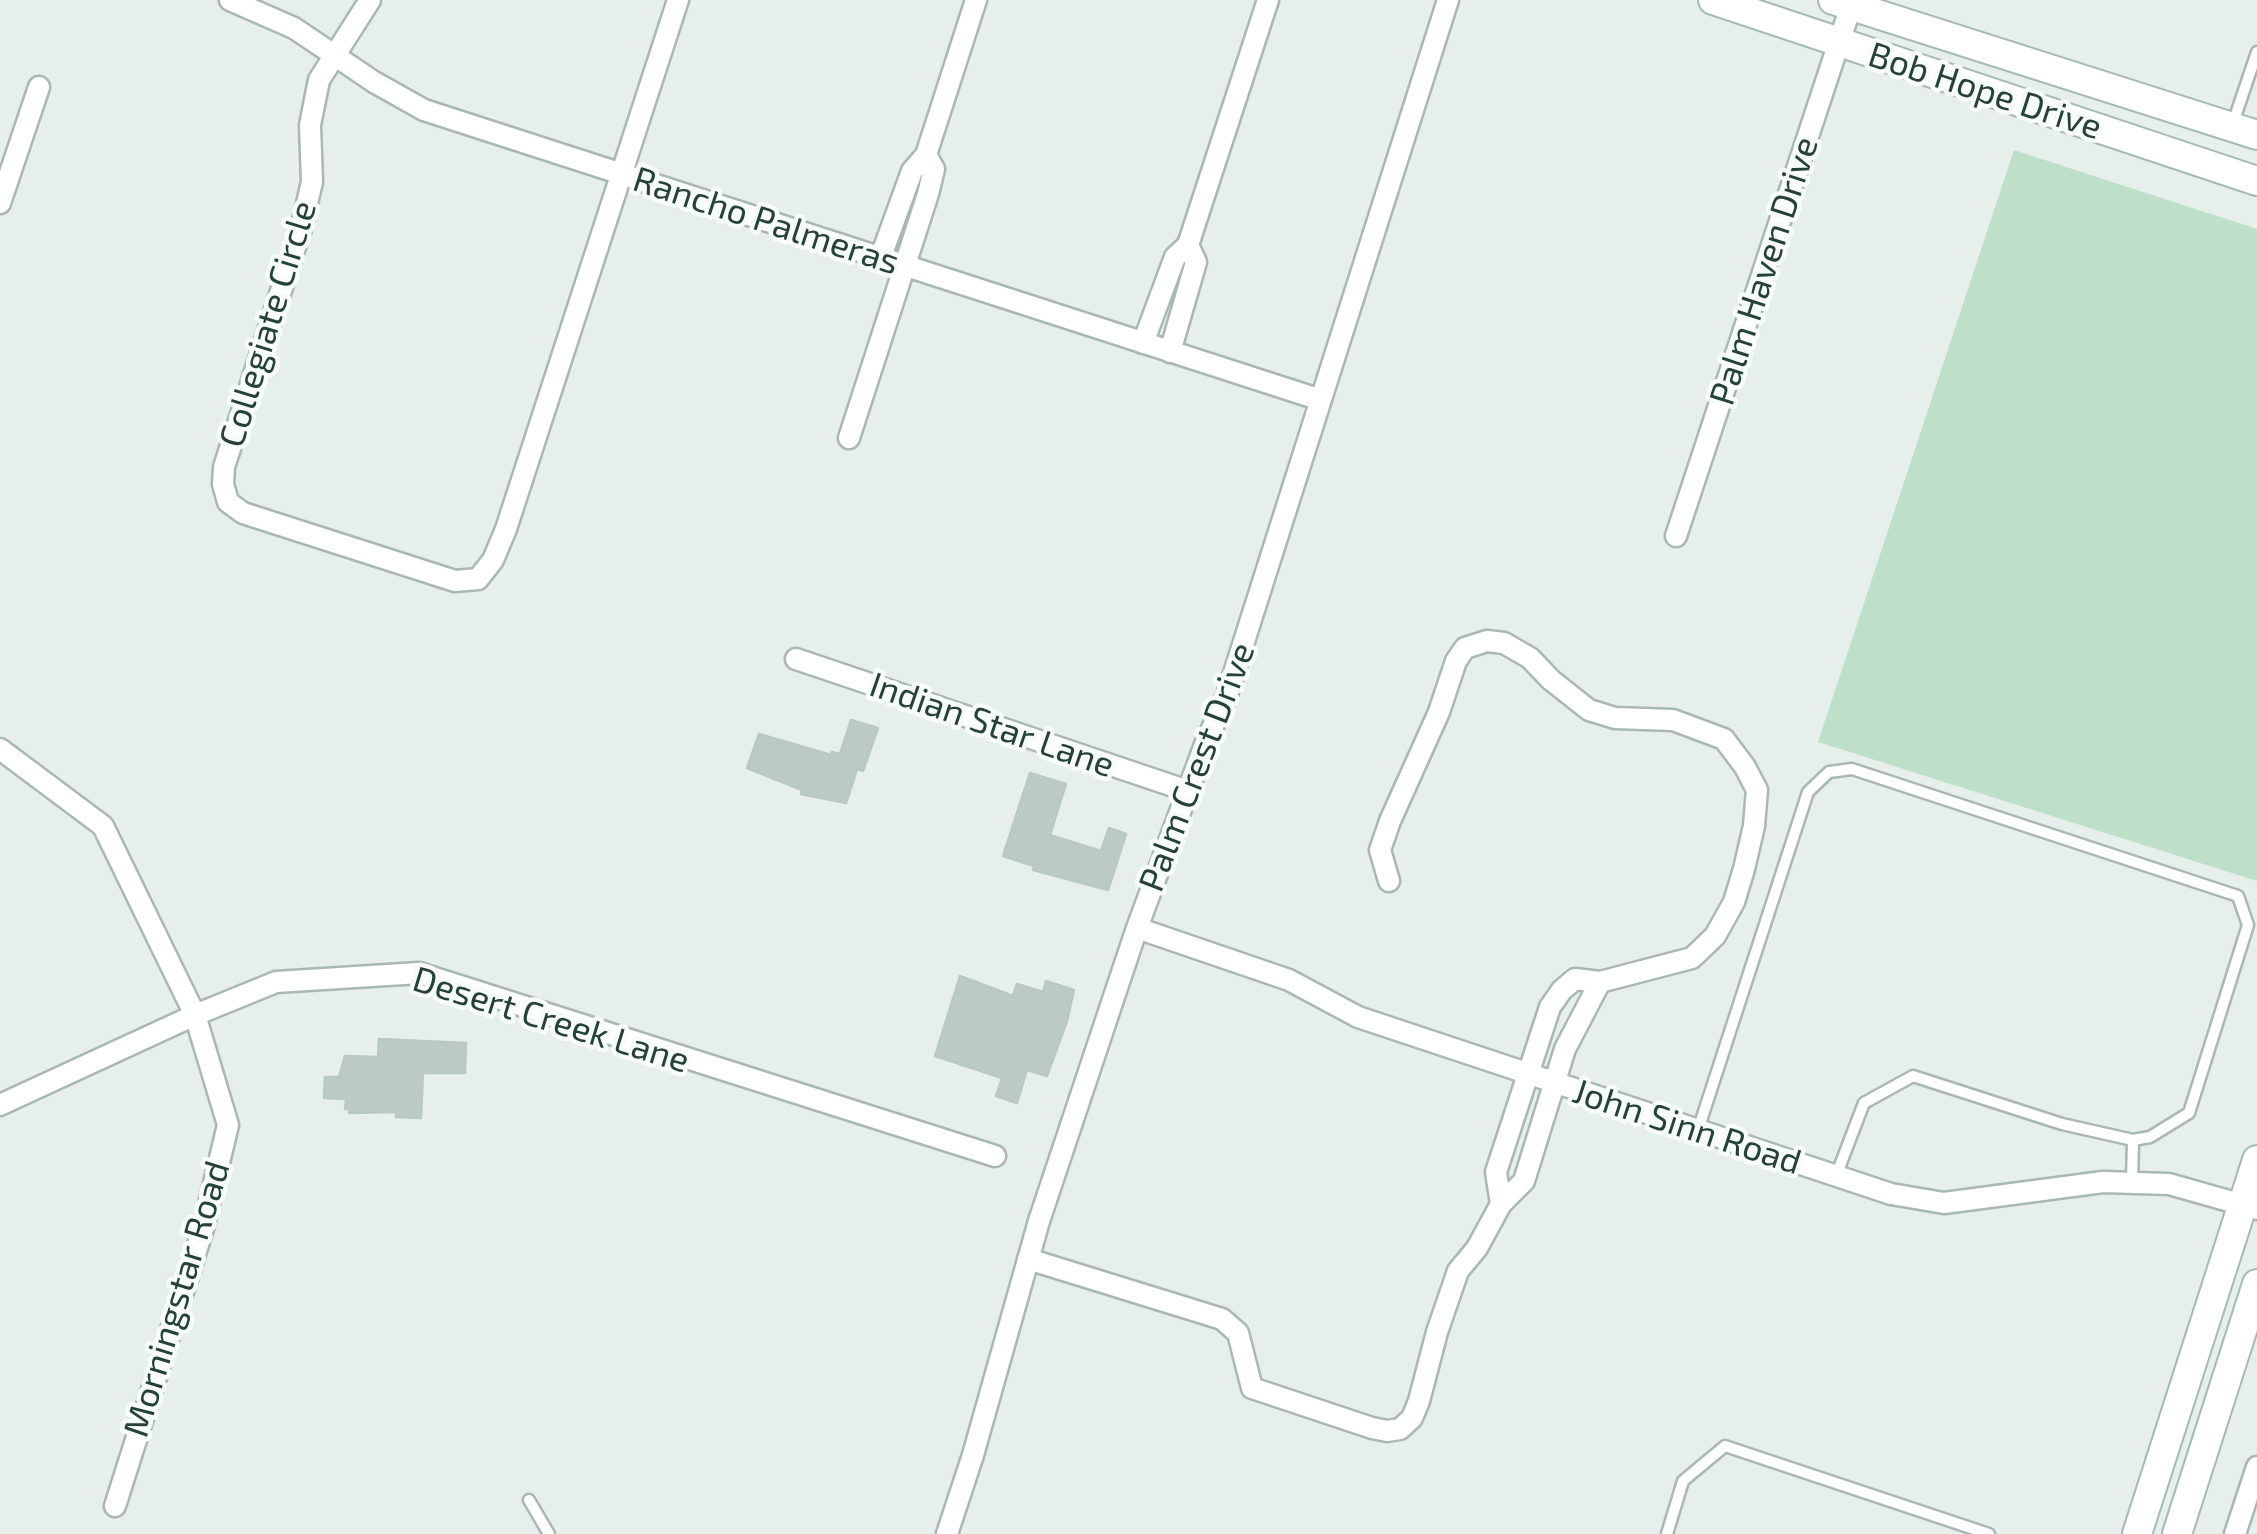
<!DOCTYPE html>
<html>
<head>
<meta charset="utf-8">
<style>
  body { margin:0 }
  canvas { display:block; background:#e6efeb }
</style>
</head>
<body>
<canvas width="2257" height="1534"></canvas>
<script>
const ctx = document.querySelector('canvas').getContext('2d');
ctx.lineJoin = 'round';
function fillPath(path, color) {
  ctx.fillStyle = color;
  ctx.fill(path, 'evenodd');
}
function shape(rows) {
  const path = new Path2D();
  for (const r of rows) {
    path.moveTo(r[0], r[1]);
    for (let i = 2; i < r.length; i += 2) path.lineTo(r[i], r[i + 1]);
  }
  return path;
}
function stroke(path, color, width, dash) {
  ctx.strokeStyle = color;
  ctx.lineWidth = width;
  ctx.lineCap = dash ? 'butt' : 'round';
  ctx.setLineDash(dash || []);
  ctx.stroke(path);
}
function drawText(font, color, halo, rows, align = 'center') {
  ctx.font = font + ' "Exo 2",sans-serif';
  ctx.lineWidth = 9;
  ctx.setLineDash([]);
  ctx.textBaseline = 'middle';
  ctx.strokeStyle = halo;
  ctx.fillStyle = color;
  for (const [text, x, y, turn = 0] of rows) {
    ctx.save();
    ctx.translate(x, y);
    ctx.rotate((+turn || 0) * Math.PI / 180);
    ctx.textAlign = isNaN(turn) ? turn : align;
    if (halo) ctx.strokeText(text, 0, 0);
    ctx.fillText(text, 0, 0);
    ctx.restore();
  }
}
const green = shape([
  [2014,150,2257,229,2257,881,1818,742]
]);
const building = shape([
  [851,720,878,728,863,771,857,769,846,803,801,794,802,790,747,768,759,734,831,755,832,752,840,754,851,720],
  [1030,773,1066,784,1050,835,1101,851,1109,828,1126,834,1108,890,1033,870,1034,866,1003,856,1030,773],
  [960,976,1013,996,1017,984,1043,992,1046,981,1074,990,1067,1021,1047,1076,1027,1070,1017,1103,996,1096,1002,1078,935,1056,960,976],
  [379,1039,466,1043,465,1073,423,1073,421,1118,396,1117,396,1112,349,1113,349,1109,345,1109,346,1099,324,1098,325,1077,339,1077,345,1056,378,1057,379,1039]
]);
const service = shape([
  [2232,126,2257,52],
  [1698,1130,1808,792,1829,772,1852,769,2238,896,2248,925,2189,1113,2150,1137,2133,1140,2132,1183],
  [1836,1176,1864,1103,1913,1076,2062,1124,2133,1140],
  [529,1500,549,1534],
  [1667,1534,1683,1481,1725,1446,1989,1534]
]);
const minor = shape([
  [230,0,294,28,374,82,424,110,1321,400],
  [370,0,319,80,310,125,312,182,301,229,224,467,223,484,228,502,243,513,455,581,478,579,493,560,506,529,678,0],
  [926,155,976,0],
  [0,203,39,87],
  [1188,245,1268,0],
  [1143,343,1175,257,1188,245,1196,262,1170,352],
  [849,438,928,194,934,169,926,155,912,171,880,259],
  [1676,536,1851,6],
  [796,659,1188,791],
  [0,749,103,826,195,1015,228,1125,203,1229,115,1506],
  [1389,881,1380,850,1390,821,1439,712,1456,661,1465,648,1487,641,1504,643,1530,658,1551,680,1589,710,1615,718,1673,720,1724,739,1745,767,1757,790,1754,826,1744,869,1734,902,1715,936,1692,958,1600,982,1575,979,1562,990,1550,1007,1496,1172,1501,1204],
  [1137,928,1289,980,1358,1017,1891,1194,1944,1203,2103,1182,2169,1184,2257,1209],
  [0,1105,195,1015,276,982,419,973,995,1156],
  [1028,1259,1222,1319,1238,1333,1252,1388,1372,1428,1387,1431,1400,1429,1412,1418,1419,1401,1437,1332,1458,1271,1477,1248,1501,1204,1524,1181,1565,1049,1600,982],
  [947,1534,973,1455,1039,1221,1137,928,1206,742,1227,695,1448,0],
  [2235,1534,2257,1467]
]);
const secondary = shape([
  [1713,0,2257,181],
  [1833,0,2257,135],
  [2137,1534,2257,1160],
  [2177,1534,2257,1284]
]);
const streetNames = [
  ["Bob Hope Drive",1985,91,18],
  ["Rancho Palmeras",766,221,18],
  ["Palm Haven Drive",1764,271,-72],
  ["Collegiate Circle",268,324,-73],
  ["Indian Star Lane",992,725,19],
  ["Palm Crest Drive",1197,767,-69],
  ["Desert Creek Lane",551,1020,17],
  ["John Sinn Road",1687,1127,18],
  ["Morningstar Road",177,1299,-73]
];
fillPath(green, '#bfe0c8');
fillPath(building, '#bbcac4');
stroke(building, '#b8c9c2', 2.5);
stroke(service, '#a8b8b2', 15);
stroke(minor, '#a8b8b2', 25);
stroke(secondary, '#a4bbb3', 32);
stroke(service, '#fff', 10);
stroke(minor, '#fff', 20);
stroke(secondary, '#fff', 28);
drawText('35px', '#24423a', '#f7fbf9', streetNames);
</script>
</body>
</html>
